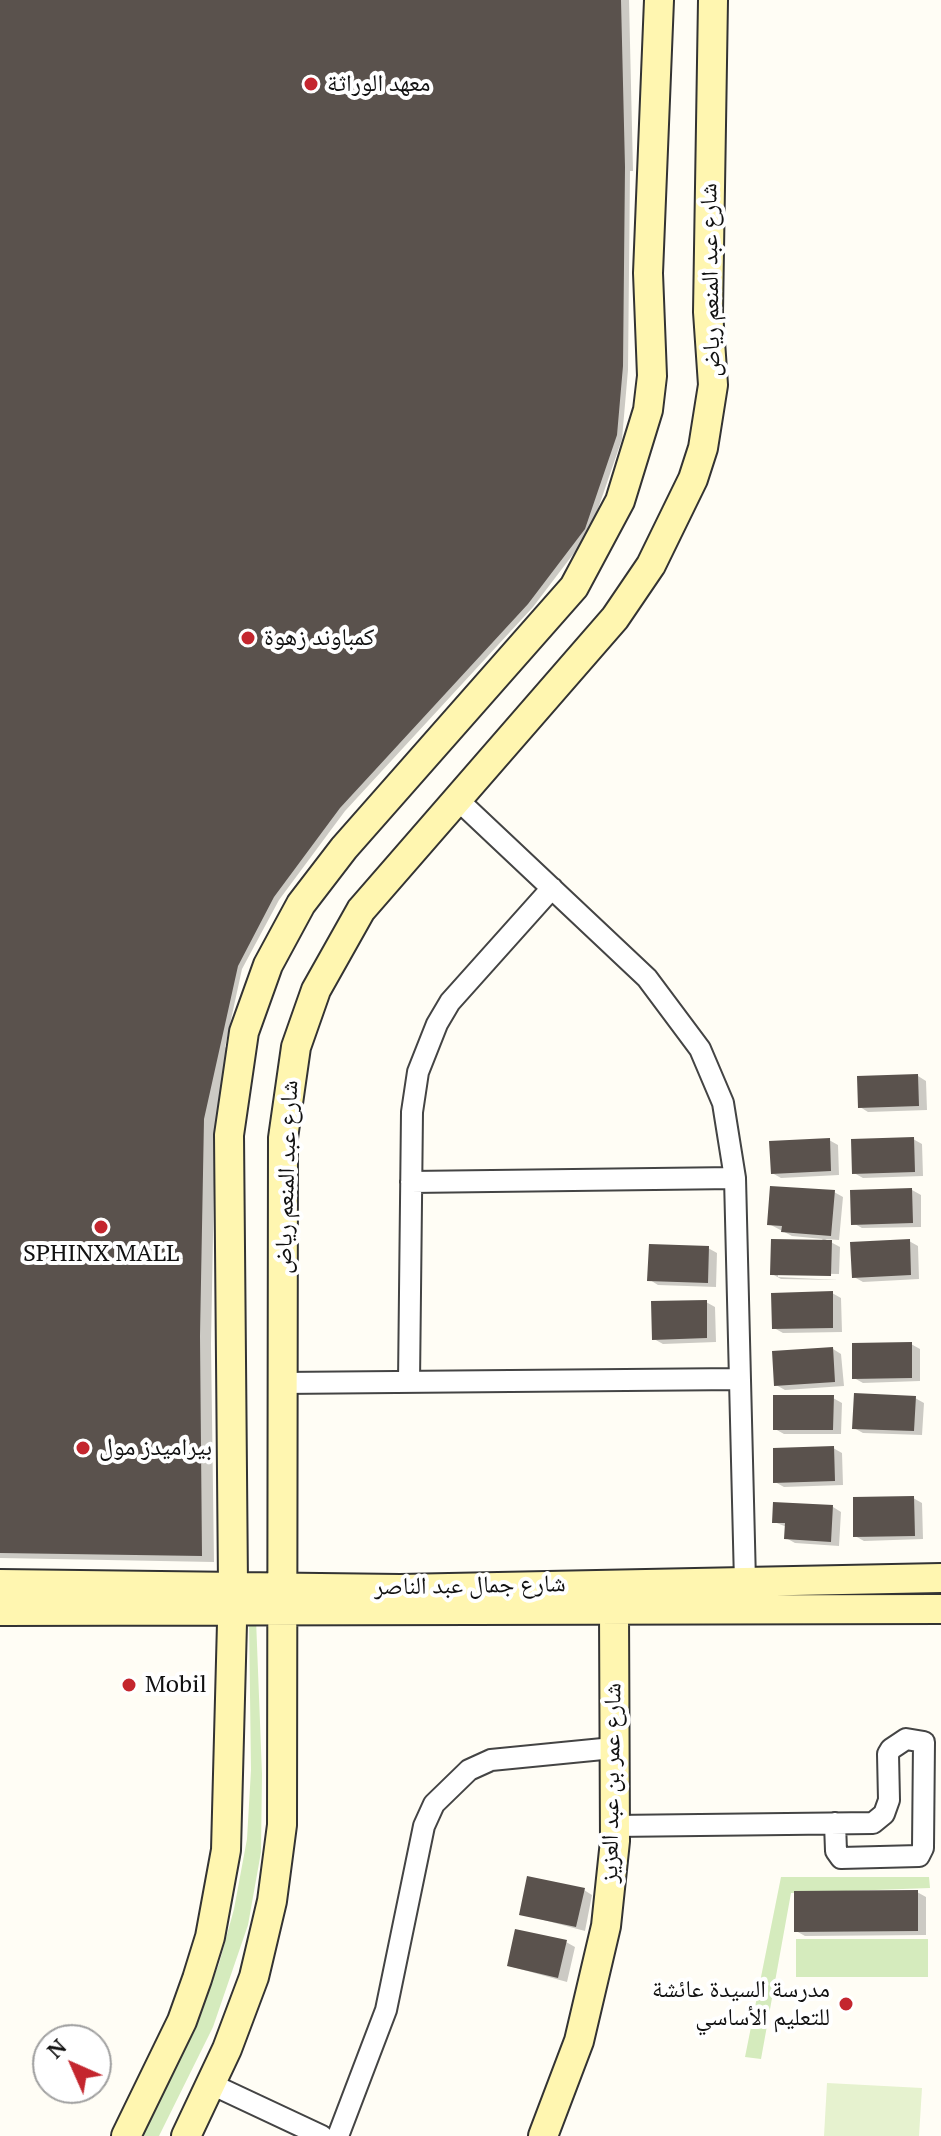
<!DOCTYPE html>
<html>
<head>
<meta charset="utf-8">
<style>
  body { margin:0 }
  #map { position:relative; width:941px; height:2136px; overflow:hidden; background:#fffdf5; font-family:"PT Serif",serif }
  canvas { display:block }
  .north { position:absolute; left:32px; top:2024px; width:80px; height:80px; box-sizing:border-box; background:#fff; border:2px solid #a0a0a0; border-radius:50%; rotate:315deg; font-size:22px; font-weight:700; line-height:32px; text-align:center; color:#111 }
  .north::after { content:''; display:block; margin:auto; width:28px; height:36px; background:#c4262e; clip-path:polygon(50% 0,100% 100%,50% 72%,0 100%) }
</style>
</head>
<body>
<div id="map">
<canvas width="941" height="2136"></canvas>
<div class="north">N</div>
</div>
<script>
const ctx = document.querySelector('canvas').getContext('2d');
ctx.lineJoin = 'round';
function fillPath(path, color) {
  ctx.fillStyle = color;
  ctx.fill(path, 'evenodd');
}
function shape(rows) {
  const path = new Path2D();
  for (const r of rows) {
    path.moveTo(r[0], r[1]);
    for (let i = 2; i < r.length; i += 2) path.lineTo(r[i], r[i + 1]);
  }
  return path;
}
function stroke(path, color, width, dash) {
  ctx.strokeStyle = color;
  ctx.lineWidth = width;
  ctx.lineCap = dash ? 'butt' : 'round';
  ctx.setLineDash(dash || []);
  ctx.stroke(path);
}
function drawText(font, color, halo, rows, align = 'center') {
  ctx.font = font + ' "PT Serif","Noto Naskh Arabic",serif';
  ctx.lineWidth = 8;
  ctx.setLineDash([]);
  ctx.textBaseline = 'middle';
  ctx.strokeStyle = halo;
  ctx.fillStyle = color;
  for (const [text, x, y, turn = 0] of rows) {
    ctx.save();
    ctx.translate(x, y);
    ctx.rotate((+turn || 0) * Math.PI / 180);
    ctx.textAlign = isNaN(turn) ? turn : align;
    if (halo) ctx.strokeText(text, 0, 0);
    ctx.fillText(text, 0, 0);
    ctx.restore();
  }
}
const green = shape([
  [249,1618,256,1619,262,1774,261,1852,248,1925,213,2027,159,2136,141,2136,194,2027,219,1964,234,1909,247,1839,251,1770],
  [781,1877,929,1877,930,1888,791,1893,761,2059,745,2057],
  [796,1939,928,1939,928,1977,796,1977]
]);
const pitch = shape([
  [827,2083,922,2088,919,2136,824,2136]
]);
const shadow = shape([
  [0,0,629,0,633,171,630,171,628,370,622,439,590,532,533,607,345,811,279,900,242,969,225,1047,231,1051,215,1127,211,1344,214,1562,0,1558],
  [918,1076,926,1081,927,1110,868,1112,860,1107],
  [913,1139,922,1144,923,1176,863,1178,854,1173],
  [829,1140,838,1145,839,1175,781,1178,772,1173],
  [912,1190,921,1195,921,1227,862,1228,853,1223],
  [834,1192,843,1197,839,1240,825,1239,840,1247,839,1274,778,1273,778,1277,839,1280,781,1279,772,1274,823,1239,792,1236,769,1224],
  [909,1241,918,1246,919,1279,863,1282,854,1277],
  [708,1248,717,1253,716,1287,658,1285,650,1280],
  [832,1293,841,1298,842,1332,783,1333,774,1328],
  [706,1302,715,1307,716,1342,663,1344,654,1339],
  [911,1344,920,1349,920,1381,863,1383,854,1378],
  [833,1349,841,1354,844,1386,785,1390,776,1385],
  [833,1398,842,1403,841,1434,784,1434,775,1429],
  [915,1398,924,1403,922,1435,863,1433,854,1428],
  [833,1448,842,1453,843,1485,784,1487,775,1482],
  [913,1498,922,1503,923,1539,864,1541,855,1536],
  [833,1507,841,1512,839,1546,795,1543,786,1538,787,1527,774,1522],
  [584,1890,592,1895,585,1931,521,1914],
  [917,1892,926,1897,926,1935,805,1936,796,1931],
  [566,1942,575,1947,567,1982,509,1966]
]);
const building = shape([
  [0,0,621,0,625,167,623,366,617,435,585,529,528,604,340,808,274,897,238,966,204,1119,200,1336,202,1556,0,1553],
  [918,1074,919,1106,858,1108,857,1076],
  [914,1137,915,1172,852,1174,851,1139],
  [830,1138,831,1171,771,1174,769,1141],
  [770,1186,835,1190,831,1236,781,1232,782,1226,767,1225],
  [912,1188,913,1223,851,1225,850,1190],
  [771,1239,832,1240,831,1276,770,1275],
  [910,1239,911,1275,852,1278,850,1242],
  [649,1244,709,1246,708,1283,647,1281],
  [833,1291,833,1328,772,1329,771,1293],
  [707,1300,707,1338,652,1340,651,1301],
  [912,1342,912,1378,852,1379,852,1343],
  [833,1347,835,1382,774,1386,772,1351],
  [854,1393,916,1396,914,1431,852,1429],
  [773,1395,834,1395,833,1430,773,1430],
  [834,1446,835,1481,773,1483,773,1448],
  [914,1496,915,1536,853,1537,853,1497],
  [773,1502,833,1505,831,1542,784,1539,785,1523,772,1523],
  [527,1876,585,1888,576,1927,519,1915],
  [918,1890,918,1931,794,1932,794,1891],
  [515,1929,567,1940,558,1978,507,1966]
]);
const street = shape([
  [457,799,647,978,700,1049,723,1103,735,1178,745,1582],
  [411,1182,735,1178],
  [409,1382,412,1112,418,1072,437,1024,450,1002,552,888],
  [281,1383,740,1379],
  [614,1826,873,1823,884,1814,889,1800,888,1754,891,1749,906,1739,924,1742,923,1848,919,1856,841,1858,836,1851,835,1823],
  [211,2084,322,2136],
  [338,2136,386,2010,424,1826,434,1804,469,1770,491,1760,613,1748]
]);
const secondary = shape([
  [0,1584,400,1589,941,1578],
  [0,1611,941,1609],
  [126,2136,182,2021,197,1979,210,1937,226,1850,233,1585,229,1135,244,1032,268,965,301,904,344,848,574,587,620,501,648,410,652,376,648,273,659,0],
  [186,2136,227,2049,254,1977,272,1901,282,1825,283,1138,296,1047,316,990,361,910,615,618,651,565,693,479,703,448,713,385,708,312,713,0],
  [543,2136,579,2041,606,1926,615,1841,614,1611]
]);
const markers = [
  [311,84,8,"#c4262e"],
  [248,638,8,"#c4262e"],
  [101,1227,8,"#c4262e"],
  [83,1448,8,"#c4262e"],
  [129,1685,8,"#c4262e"],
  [846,2004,8,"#c4262e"]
];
const poiNames = [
  ["معهد الوراثة",327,84],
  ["كمباوند زهوة",264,638],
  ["SPHINX MALL",101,1254,"center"],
  ["بيراميدز مول",99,1448],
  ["Mobil",145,1685],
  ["مدرسة السيدة عائشة",830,1990,"right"],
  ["للتعليم الأساسي",830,2018,"right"]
];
const streetNames = [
  ["شارع عبد المنعم رياض",711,280,-91],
  ["شارع عبد المنعم رياض",287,1177,-88],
  ["شارع جمال عبد الناصر",470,1586,-1],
  ["شارع عمر بن عبد العزيز",612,1783,-89]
];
fillPath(green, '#d5ebbd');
fillPath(pitch, '#e6f2cf');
fillPath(shadow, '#0003');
fillPath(building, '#5a524d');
stroke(street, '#444', 24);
stroke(secondary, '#333', 32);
stroke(street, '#fff', 20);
stroke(secondary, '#fff6b0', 28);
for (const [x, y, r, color] of markers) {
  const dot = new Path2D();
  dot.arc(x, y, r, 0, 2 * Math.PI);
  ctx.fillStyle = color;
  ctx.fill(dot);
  stroke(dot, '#fff', 3);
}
drawText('24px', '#111', '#fff', poiNames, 'left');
drawText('24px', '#111', '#fff', streetNames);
</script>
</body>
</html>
